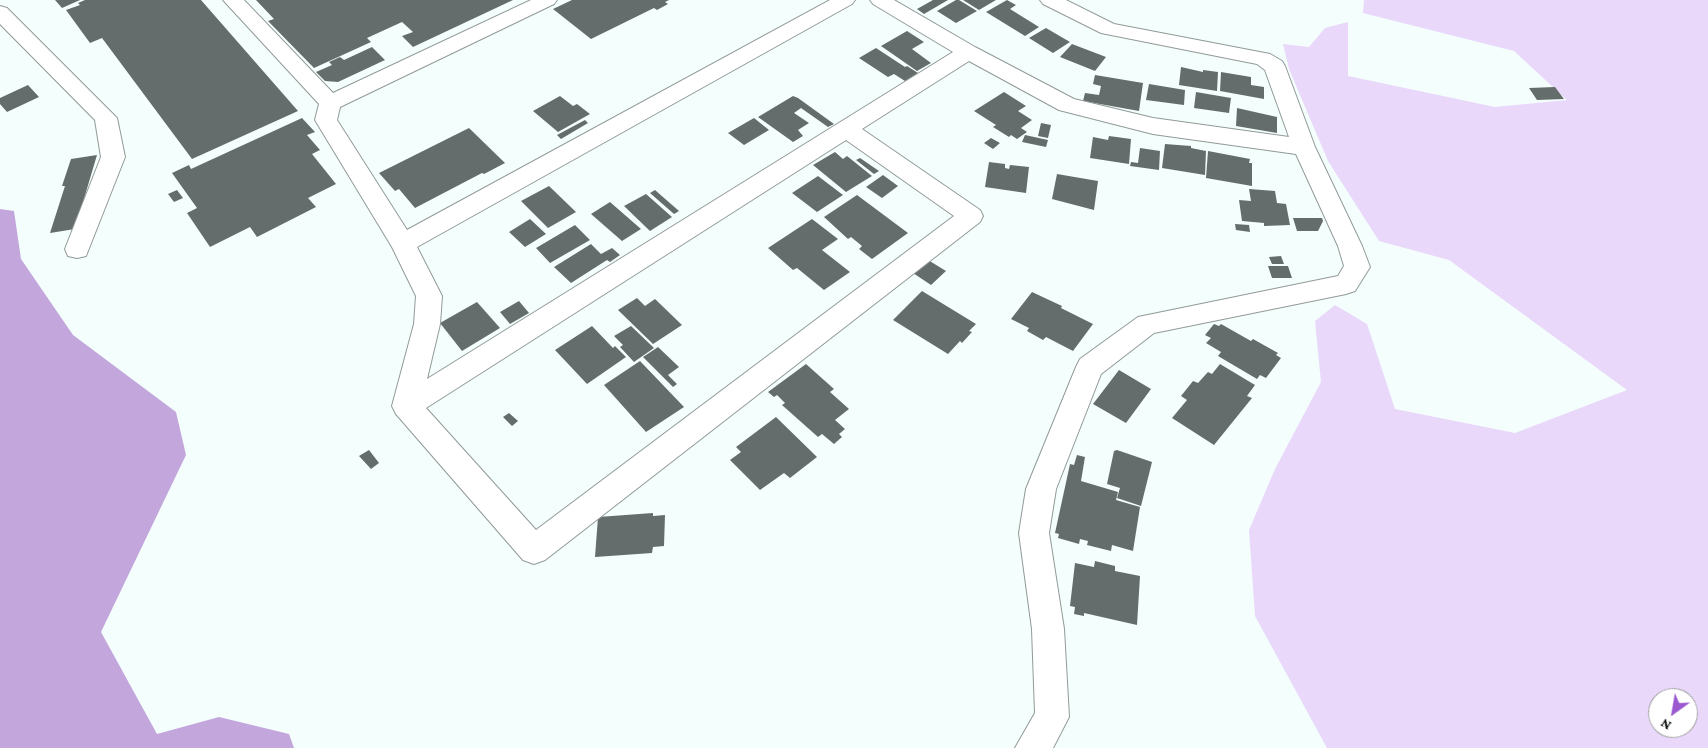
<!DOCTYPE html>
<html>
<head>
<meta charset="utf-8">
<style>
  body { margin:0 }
  #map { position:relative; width:1708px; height:748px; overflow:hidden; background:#f4fefc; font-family:"Crimson Pro",serif }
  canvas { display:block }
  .north { position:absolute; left:1648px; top:688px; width:50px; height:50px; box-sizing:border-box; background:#fff; border:1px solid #9d9e9e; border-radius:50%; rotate:212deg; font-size:14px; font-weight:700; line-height:20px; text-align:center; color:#090c0c }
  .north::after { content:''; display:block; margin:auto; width:18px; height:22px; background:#9b59cf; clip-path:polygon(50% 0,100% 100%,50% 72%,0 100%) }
</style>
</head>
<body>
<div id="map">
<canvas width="1708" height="748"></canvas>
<div class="north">N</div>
</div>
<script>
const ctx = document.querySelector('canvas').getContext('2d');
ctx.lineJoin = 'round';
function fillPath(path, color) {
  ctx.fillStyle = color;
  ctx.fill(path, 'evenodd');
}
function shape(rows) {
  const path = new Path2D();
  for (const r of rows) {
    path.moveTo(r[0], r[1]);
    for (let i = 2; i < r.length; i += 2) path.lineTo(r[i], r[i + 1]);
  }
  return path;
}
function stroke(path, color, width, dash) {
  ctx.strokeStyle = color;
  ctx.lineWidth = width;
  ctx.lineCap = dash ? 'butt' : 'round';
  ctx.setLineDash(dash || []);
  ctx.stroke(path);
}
const green = shape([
  [1364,0,1708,0,1708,748,1327,748,1255,616,1249,530,1275,469,1321,382,1315,321,1335,305,1367,324,1395,409,1515,433,1627,390,1449,260,1379,241,1328,161,1289,69,1283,44,1309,47,1325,28,1348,22,1348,76,1495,107,1567,100,1514,51,1363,13],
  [1658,698,1688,698,1688,728,1658,728]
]);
const water = shape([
  [0,209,14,211,21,259,73,335,176,412,186,455,101,632,157,734,219,717,289,734,294,748,0,748]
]);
const building = shape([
  [55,0,80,0,62,8],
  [85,0,201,0,298,111,192,159,102,38,90,43,66,10,80,5,78,3],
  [256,0,513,0,413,47,402,36,413,32,402,22,367,38,371,42,314,68,268,21,274,19],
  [572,0,669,0,665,2,668,4,657,10,654,8,591,39,553,9],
  [933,0,948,0,924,14,917,9],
  [956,0,959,0,977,11,956,23,937,11],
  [963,0,996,0,979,10],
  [1007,0,1016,5,1010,9,1039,27,1025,36,986,12],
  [1046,28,1070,42,1053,53,1029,38],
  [907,31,924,42,912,49,931,63,917,71,881,46],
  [1072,44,1106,57,1095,71,1060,57],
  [372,47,385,60,338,82,325,81,316,72,332,65,329,62,340,57,344,60],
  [876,48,905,67,907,66,918,73,905,81,894,74,888,77,859,58],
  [1181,67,1203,72,1203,70,1218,72,1217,91,1179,85],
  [1221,72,1251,77,1251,85,1264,87,1264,99,1220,91],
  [1095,75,1143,83,1139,111,1083,101,1085,93,1099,95,1101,86,1093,84],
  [1149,84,1185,90,1184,105,1146,100],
  [28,85,39,97,7,112,0,104,0,98],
  [1555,87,1564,99,1537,100,1529,88],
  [1004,92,1026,106,1018,111,1032,120,1021,128,1027,132,1017,139,1011,135,1009,137,993,127,996,125,974,111],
  [1196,92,1231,98,1229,113,1194,108],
  [560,96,573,106,577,104,590,114,558,132,533,111],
  [793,96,798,98,834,124,828,127,801,108,794,113,809,123,798,130,803,136,793,142,758,117],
  [1237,108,1277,117,1277,133,1236,126],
  [302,118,315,132,307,135,320,150,312,154,336,184,308,198,316,207,257,237,250,227,210,247,187,213,197,208,172,173,189,165,191,169],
  [754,118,769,130,744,145,728,133],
  [585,120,588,123,561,139,557,135],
  [1041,123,1051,125,1048,138,1038,136],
  [469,128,505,163,484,174,482,173,415,208,399,189,395,191,379,173],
  [1025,135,1048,140,1046,147,1022,142],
  [1109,136,1131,139,1129,164,1090,158,1093,137,1108,140],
  [991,138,1000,143,993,149,984,143],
  [1165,144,1191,146,1191,148,1206,151,1205,175,1162,168],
  [1140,148,1160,151,1159,170,1130,166,1131,162,1138,163],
  [1208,151,1250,159,1249,163,1252,163,1252,186,1206,178],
  [835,152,843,159,847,156,872,176,846,192,813,165],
  [97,155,75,229,50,233,65,186,62,186,71,159],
  [860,158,879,171,874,174,856,160],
  [989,162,1005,164,1005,168,1009,169,1010,165,1029,167,1026,193,985,187],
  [1057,174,1098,181,1094,210,1052,199],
  [883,175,898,186,882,198,866,187],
  [818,176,843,195,817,212,792,193],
  [549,186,576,212,548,228,521,201],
  [1249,189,1275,191,1277,203,1286,204,1290,225,1264,226,1264,223,1242,221,1239,200,1251,201],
  [177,190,183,198,174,202,168,194],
  [655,190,679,211,674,214,650,193],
  [646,194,672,217,650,231,624,206],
  [857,195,908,233,872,259,859,249,862,246,851,237,848,239,824,217],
  [610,202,641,229,622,241,591,214],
  [1293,218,1322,218,1323,221,1318,231,1297,231],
  [530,219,546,234,525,247,509,232],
  [812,219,838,239,822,250,850,272,824,290,797,268,793,270,768,248],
  [1235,224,1249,225,1250,232,1236,230],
  [575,225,590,240,550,263,536,248],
  [591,244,601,254,612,248,620,255,610,262,607,260,571,283,554,267],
  [1281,256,1284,264,1272,264,1269,257],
  [928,260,946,271,931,285,913,273],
  [1268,266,1288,266,1292,278,1272,278],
  [922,291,976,324,969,331,972,332,962,343,960,341,948,354,893,320],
  [1032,292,1062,306,1061,308,1093,324,1073,351,1046,337,1043,340,1027,331,1029,328,1011,319],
  [637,298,645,306,655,299,682,325,653,344,618,310],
  [519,301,529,313,510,324,500,312],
  [477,302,500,328,462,351,440,323],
  [1214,324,1219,326,1221,324,1251,341,1253,339,1278,353,1276,355,1281,358,1266,378,1260,375,1257,379,1218,356,1221,352,1206,343,1211,338,1205,335],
  [592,326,613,348,615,346,626,357,587,384,555,350],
  [631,326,654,348,634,362,620,347,623,345,614,336],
  [658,347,679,367,668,375,677,384,673,387,643,357],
  [640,361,684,407,646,432,604,385],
  [806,364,834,389,830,392,849,409,835,420,845,429,839,434,842,437,834,444,822,434,818,437,782,405,785,403,777,395,774,397,768,392],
  [1220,364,1255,385,1247,396,1252,398,1214,445,1172,418,1187,400,1181,396,1193,381,1198,383,1208,372,1212,374],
  [1119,370,1151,389,1126,423,1093,404],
  [509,413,518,421,512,426,503,417],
  [776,417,817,457,790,478,784,473,760,490,730,460,741,452,736,447],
  [369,450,379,463,371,469,359,456],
  [1117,450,1152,462,1141,506,1117,498,1120,488,1107,484,1114,451],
  [1077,455,1085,457,1081,481,1118,492,1116,500,1140,507,1133,551,1112,545,1111,551,1087,545,1088,541,1080,539,1079,544,1058,538,1059,534,1055,533,1070,464,1074,465],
  [653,513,653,516,665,515,664,546,653,547,652,553,595,557,598,517],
  [1095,561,1115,566,1115,571,1140,576,1137,625,1084,613,1084,616,1074,614,1075,607,1070,606,1075,563,1094,567]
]);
const minor = shape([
  [223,0,244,0,333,93,531,0,557,0,554,4,340,107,337,120,407,230,830,0,855,0,852,4,417,247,442,296,440,324,427,379,953,52,873,4,870,0,894,0,975,47,1074,99,1153,118,1289,137,1265,70,1257,64,1101,33,1043,4,1040,0,1066,0,1114,24,1270,54,1282,61,1285,66,1315,147,1362,246,1370,267,1355,291,1346,294,1154,333,1101,374,1056,489,1049,533,1064,629,1069,717,1053,748,1015,748,1035,713,1032,629,1019,533,1026,489,1076,367,1080,359,1138,317,1338,276,1344,266,1338,246,1296,154,1153,134,1059,110,969,61,862,129,980,210,983,216,980,222,545,560,534,564,523,560,396,414,392,406,414,324,416,296,392,247,315,120,319,104,223,0],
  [846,140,954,216,536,530,426,408,846,140],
  [0,6,7,8,117,118,125,157,86,256,77,258,68,256,65,249,101,157,95,120,0,24,0,6]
]);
fillPath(green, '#e9d8fa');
fillPath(water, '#c2a6dc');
fillPath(building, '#656d6c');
stroke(minor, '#919a98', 2);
fillPath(minor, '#fff');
</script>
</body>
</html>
